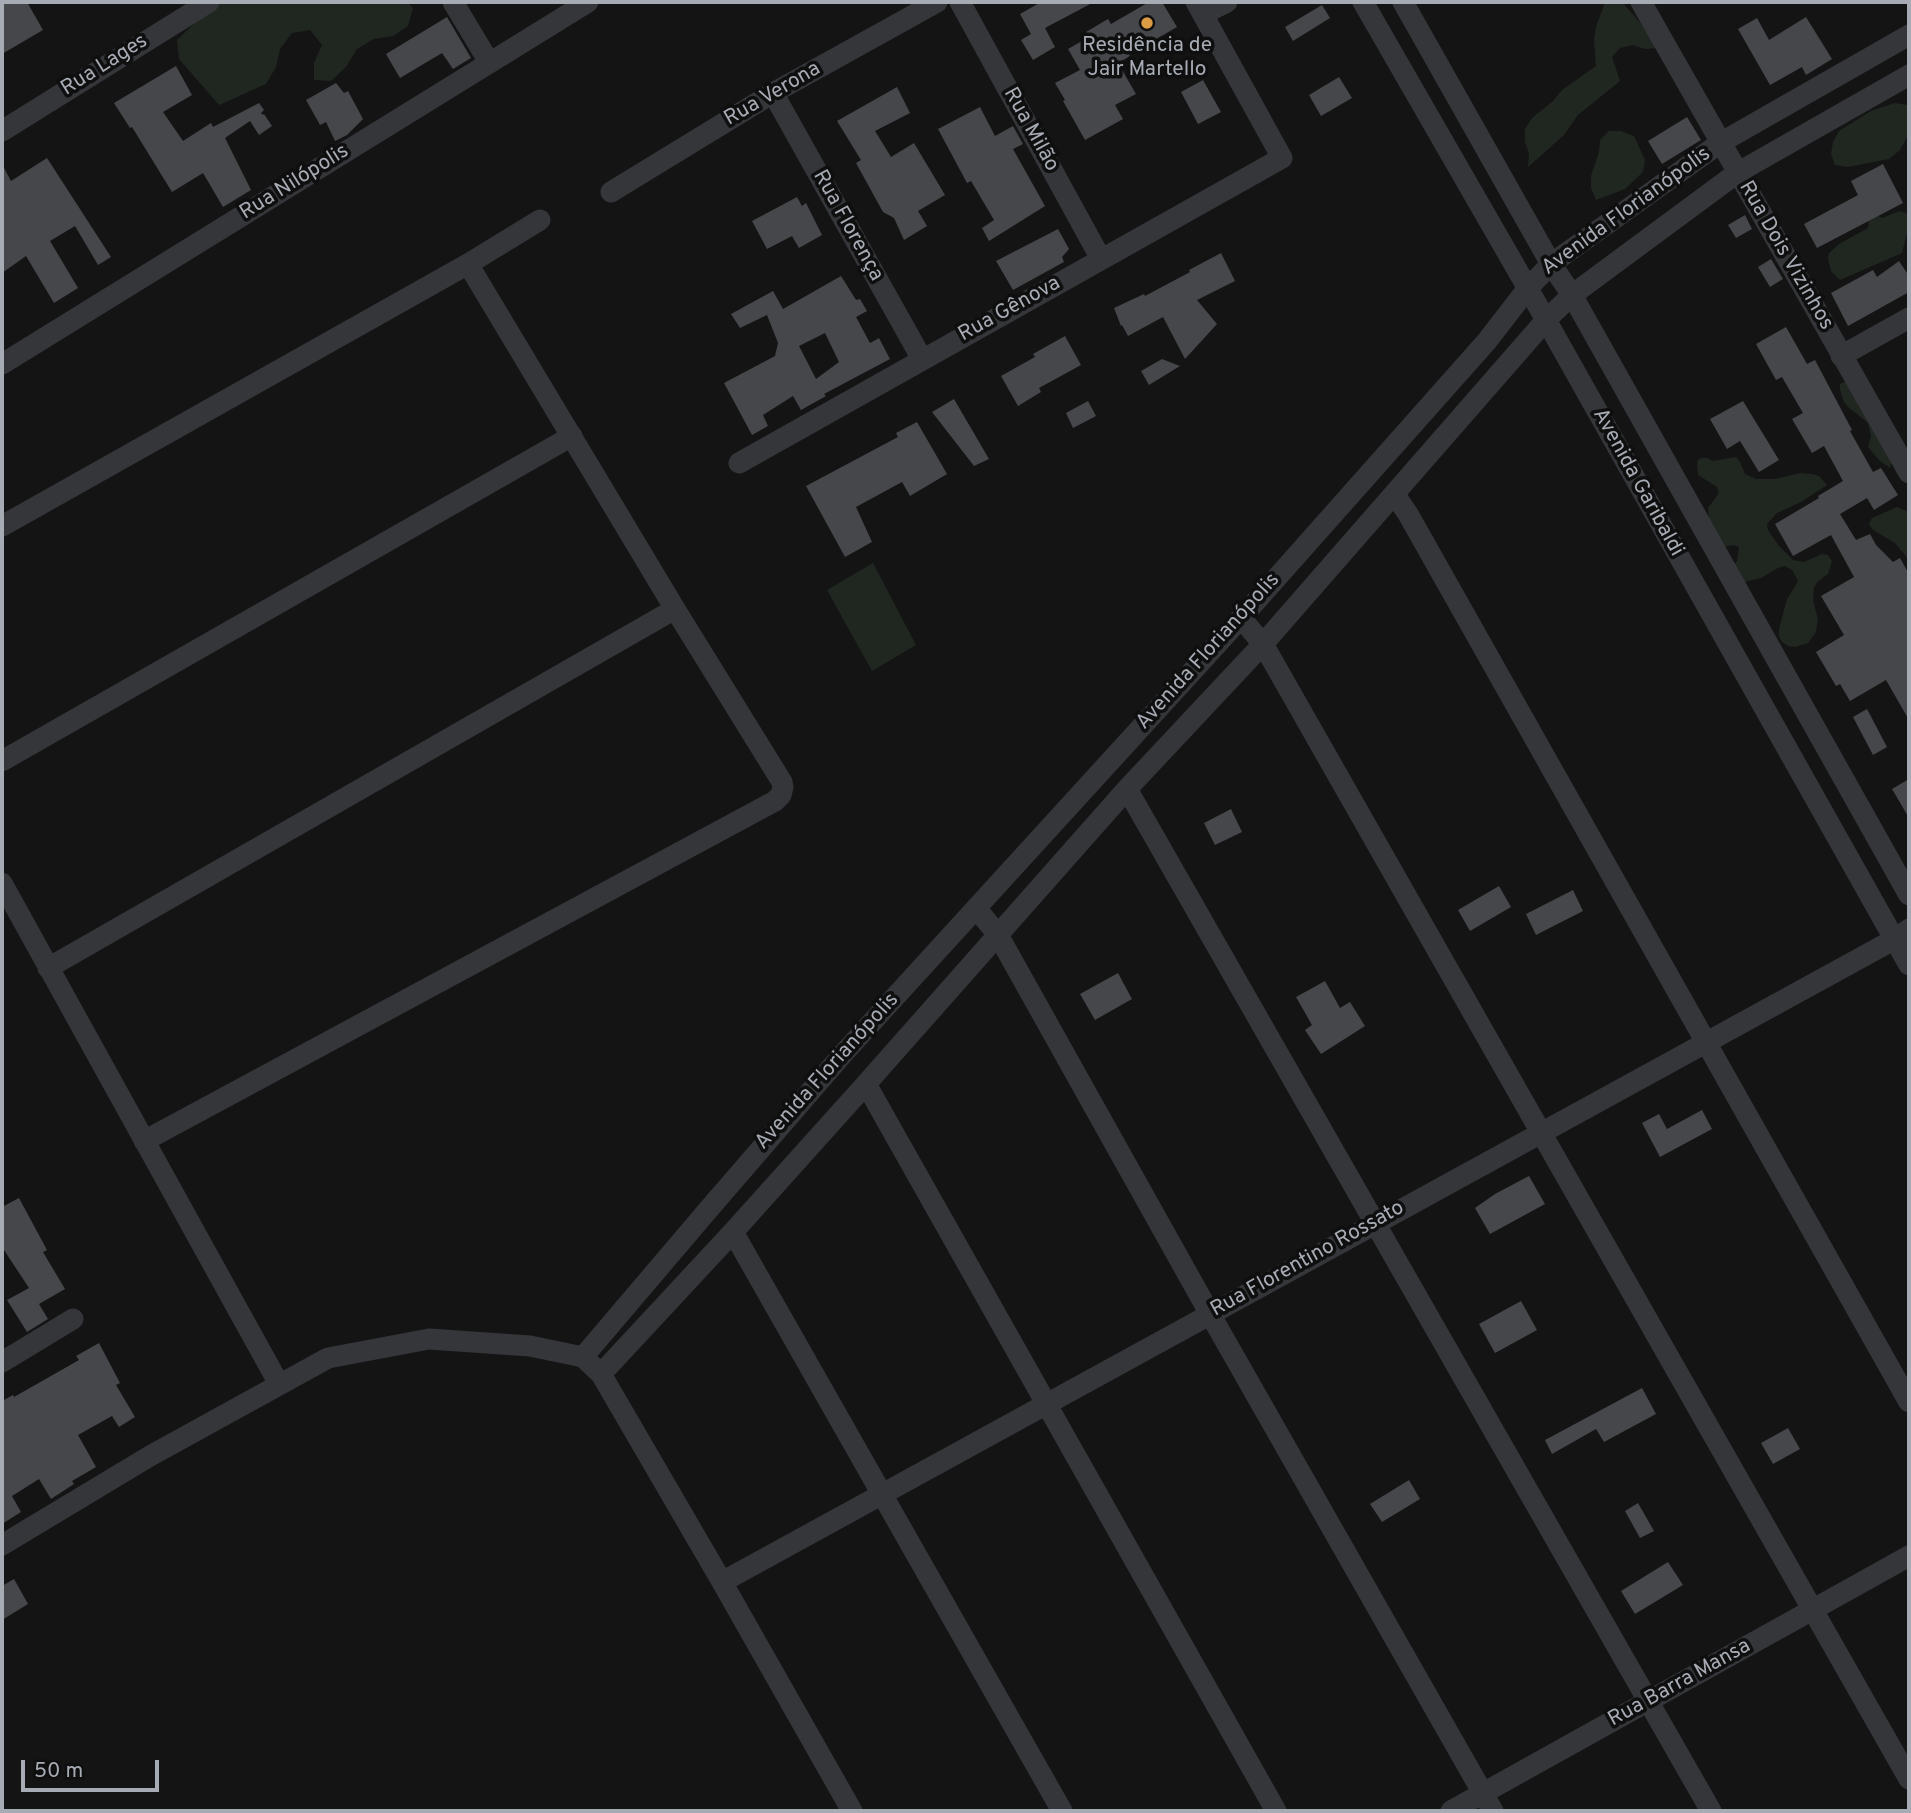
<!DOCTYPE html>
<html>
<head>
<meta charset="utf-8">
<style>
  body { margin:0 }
  #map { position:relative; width:1911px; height:1813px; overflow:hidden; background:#141415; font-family:Overpass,sans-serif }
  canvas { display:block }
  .frame { position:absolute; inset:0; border:4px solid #a7acb4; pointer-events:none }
  .scale { position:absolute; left:21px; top:1760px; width:138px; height:32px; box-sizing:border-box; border:4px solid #a7acb4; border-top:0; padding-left:9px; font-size:21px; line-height:24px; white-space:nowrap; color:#a7acb4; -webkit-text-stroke:5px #0f0f10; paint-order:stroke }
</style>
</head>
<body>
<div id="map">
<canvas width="1911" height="1813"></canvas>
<div class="frame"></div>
<div class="scale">50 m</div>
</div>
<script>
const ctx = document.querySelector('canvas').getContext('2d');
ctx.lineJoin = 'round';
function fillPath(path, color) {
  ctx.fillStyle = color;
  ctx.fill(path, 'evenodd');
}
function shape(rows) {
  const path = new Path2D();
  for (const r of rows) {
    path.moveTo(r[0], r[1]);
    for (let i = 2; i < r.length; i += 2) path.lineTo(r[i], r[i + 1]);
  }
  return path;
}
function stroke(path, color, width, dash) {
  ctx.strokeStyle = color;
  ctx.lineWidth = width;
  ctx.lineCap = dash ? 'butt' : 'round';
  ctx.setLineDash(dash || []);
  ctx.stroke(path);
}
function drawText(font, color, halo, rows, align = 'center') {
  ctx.font = font + ' Overpass,sans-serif';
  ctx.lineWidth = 7;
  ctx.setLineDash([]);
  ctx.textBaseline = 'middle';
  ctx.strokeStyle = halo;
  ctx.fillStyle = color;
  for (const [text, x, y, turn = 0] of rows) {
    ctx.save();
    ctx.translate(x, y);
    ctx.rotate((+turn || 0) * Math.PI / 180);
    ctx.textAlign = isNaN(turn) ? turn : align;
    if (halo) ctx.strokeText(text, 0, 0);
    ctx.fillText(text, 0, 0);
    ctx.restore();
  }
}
const green = shape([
  [204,2,407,2,413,8,408,26,393,36,374,39,357,49,346,67,331,81,314,80,314,63,322,45,310,30,292,33,280,49,276,67,266,84,219,105,179,59,177,40,208,10],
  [1605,2,1622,2,1643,26,1657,48,1645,49,1633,45,1620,48,1612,57,1620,81,1578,115,1564,135,1528,167,1529,154,1525,142,1525,129,1532,118,1553,101,1562,90,1596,66,1594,40,1596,27],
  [1895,103,1907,105,1909,108,1909,134,1900,150,1889,159,1848,167,1835,165,1831,154,1833,142,1839,131,1871,111],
  [1609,131,1621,131,1634,136,1645,160,1643,172,1625,189,1596,200,1591,188,1591,176,1599,152,1600,140],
  [1866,209,1882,218,1900,211,1906,213,1909,218,1909,225,1902,253,1840,280,1831,271,1828,259,1829,253,1839,244,1868,228,1869,221],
  [1846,381,1893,455,1890,468,1880,461,1868,447,1871,436,1868,423,1848,407,1844,402,1840,390,1840,384],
  [1736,457,1740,462,1745,474,1756,479,1775,479,1800,473,1812,474,1819,476,1827,485,1801,502,1777,513,1767,524,1768,530,1779,546,1793,560,1804,562,1822,554,1828,555,1832,561,1828,574,1817,582,1814,588,1813,601,1818,619,1817,625,1816,632,1808,643,1795,647,1788,646,1782,642,1779,636,1779,629,1787,599,1798,581,1792,570,1785,566,1778,568,1761,578,1740,583,1733,566,1737,561,1739,547,1734,545,1721,547,1709,521,1708,508,1719,493,1717,487,1698,475,1697,461,1701,458,1707,458,1713,461],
  [1897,507,1909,512,1909,560,1895,543,1873,530,1869,524,1872,518],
  [873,563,916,645,872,671,827,590]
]);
const building = shape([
  [2,2,27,2,43,30,2,54],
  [1041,2,1094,2,1045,28,1055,47,1033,60,1021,40,1031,34,1020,14],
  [1149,2,1162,2,1177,27,1129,55,1130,56,1118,63,1136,94,1115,105,1123,119,1085,140,1063,101,1065,100,1055,83,1080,70,1068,49,1089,37,1086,32,1108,19,1111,24],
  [1322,5,1330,18,1293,41,1285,27],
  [447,17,471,58,453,69,442,53,400,78,386,54],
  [1806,17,1832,59,1806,75,1802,67,1770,85,1738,29,1757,18,1769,40],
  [176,66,192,95,163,112,183,141,211,123,213,127,259,103,264,110,261,113,263,115,264,114,272,126,259,135,250,121,225,138,251,190,223,207,203,173,172,192,132,127,130,128,114,103],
  [1339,77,1352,98,1321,116,1309,95],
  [1203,80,1221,112,1198,124,1181,92],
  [336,83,344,93,348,91,363,119,347,135,335,141,326,122,320,125,306,100],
  [897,87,910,113,875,131,891,157,914,143,945,195,918,211,927,226,904,240,894,218,883,212,856,163,861,160,837,121],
  [980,107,995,136,1013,126,1023,144,1013,149,1045,206,989,241,982,228,994,220,971,181,967,183,938,129],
  [1687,117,1701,140,1662,164,1648,141],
  [47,158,111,257,98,265,75,226,50,241,78,288,54,303,26,256,2,273,2,164,11,181],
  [1883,164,1903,203,1817,248,1804,224,1858,195,1851,181],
  [797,197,802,206,806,203,822,235,799,248,792,236,767,249,752,221],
  [1745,215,1752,229,1736,238,1728,225],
  [1058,229,1069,249,1062,257,1064,262,1013,290,996,261],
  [1221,253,1235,281,1197,300,1217,324,1185,359,1163,317,1128,336,1122,325,1121,326,1114,308,1144,294,1145,296,1190,272,1189,270],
  [1771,259,1783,279,1770,287,1758,267],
  [1899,261,1909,276,1909,292,1848,326,1831,293,1873,270,1877,277],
  [841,276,856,300,860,299,867,311,856,317,870,343,879,338,890,359,824,394,826,396,801,410,793,396,763,415,768,426,752,435,724,383,775,356,778,343,767,315,740,328,731,314,773,291,783,309],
  [825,333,839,362,816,379,799,346],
  [1786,327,1807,364,1815,360,1852,430,1850,431,1873,472,1881,468,1898,495,1874,510,1867,498,1840,514,1856,540,1870,534,1876,545,1893,562,1900,558,1909,574,1909,720,1886,680,1850,701,1840,684,1836,686,1816,652,1844,635,1821,596,1854,577,1831,535,1793,556,1775,524,1819,498,1818,496,1843,481,1824,446,1812,453,1792,419,1803,413,1782,377,1776,380,1756,344],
  [1065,336,1081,365,1039,388,1041,392,1018,406,1001,376,1035,357,1033,354],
  [1162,359,1180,366,1149,385,1141,371],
  [954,399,989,459,974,466,932,412],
  [1088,401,1096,416,1073,428,1066,413],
  [1743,401,1779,460,1759,472,1740,441,1727,449,1710,419],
  [917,422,947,474,910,496,902,482,856,507,872,542,845,557,806,486,898,437,896,433],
  [1867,709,1887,747,1873,755,1853,717],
  [1909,779,1909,818,1892,789],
  [1231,809,1242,832,1215,845,1204,823],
  [1499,886,1511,907,1470,931,1458,910],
  [1573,890,1583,911,1536,935,1526,914],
  [1118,973,1132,999,1095,1020,1080,994],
  [1325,981,1340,1008,1350,1002,1365,1026,1321,1054,1305,1030,1312,1025,1296,997],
  [1702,1110,1712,1129,1660,1157,1642,1123,1659,1114,1667,1129],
  [1529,1176,1545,1204,1490,1234,1475,1208,1495,1194],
  [19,1198,47,1250,43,1252,65,1289,39,1304,48,1319,27,1332,7,1300,29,1288,2,1247,2,1207],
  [1521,1301,1537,1330,1495,1353,1479,1324],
  [99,1343,120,1383,116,1385,135,1417,119,1427,112,1416,78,1435,96,1467,72,1481,74,1484,51,1499,39,1479,12,1496,21,1512,2,1524,2,1401,13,1395,14,1397,79,1360,76,1356],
  [1642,1388,1656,1414,1604,1442,1596,1429,1552,1454,1545,1440],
  [1788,1428,1800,1449,1773,1464,1761,1443],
  [1409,1480,1420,1499,1382,1522,1370,1504],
  [1638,1503,1654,1531,1640,1538,1625,1511],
  [1668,1562,1683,1585,1635,1614,1621,1591],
  [14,1579,28,1604,2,1620,2,1586]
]);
const minor = shape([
  [453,2,489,62],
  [960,2,1101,259],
  [1363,2,1546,320,1909,965],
  [1403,2,1551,264,1572,295,1909,895],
  [1641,2,1909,473],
  [1203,14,1227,2],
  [773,93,922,359],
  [2,131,209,2],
  [611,192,773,93,937,2],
  [1841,356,1909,318],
  [2,364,588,2],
  [739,463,1282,158,1196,2],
  [1395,495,1408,514,1909,1402],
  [2,526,468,264,540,220],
  [1241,618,1263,644,1909,1779],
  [2,761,572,436],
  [1127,789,1711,1811],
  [2,883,279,1384],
  [976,908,998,935,1210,1314,1493,1811],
  [48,968,675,609],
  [866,1084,1276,1811],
  [144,1141,775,801,781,795,783,787,782,782,675,609,468,264],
  [733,1232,1062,1811],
  [583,1357,708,1210,842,1055,1241,618,1487,341,1528,288,1551,264,1720,143,1909,35],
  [2,1362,73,1319],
  [601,1374,733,1232,866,1084,1127,789,1263,644,1546,320,1572,295,1737,173,1909,75],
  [2,1545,150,1456,328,1358,429,1339,530,1346,583,1357,601,1374,722,1582,852,1811],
  [722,1582,1895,939,1909,929],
  [1451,1811,1909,1556]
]);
const markers = [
  [1147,23,7,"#db9c45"]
];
const poiNames = [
  ["Residência de",1147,47],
  ["Jair Martello",1147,71]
];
const streetNames = [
  ["Rua Lages",105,66,-32],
  ["Rua Verona",773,95,-30],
  ["Rua Milão",1030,130,61],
  ["Rua Nilópolis",295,183,-32],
  ["Avenida Florianópolis",1627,212,-36],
  ["Rua Florença",847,226,61],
  ["Rua Dois Vizinhos",1785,256,60],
  ["Rua Gênova",1010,310,-29],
  ["Avenida Garibaldi",1637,483,61],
  ["Avenida Florianópolis",1209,652,-48],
  ["Avenida Florianópolis",828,1072,-48],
  ["Rua Florentino Rossato",1308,1260,-29],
  ["Rua Barra Mansa",1680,1684,-29]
];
fillPath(green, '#202721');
fillPath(building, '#46474a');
stroke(minor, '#35363a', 21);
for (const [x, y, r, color] of markers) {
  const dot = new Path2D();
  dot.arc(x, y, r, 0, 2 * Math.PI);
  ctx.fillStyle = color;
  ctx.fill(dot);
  stroke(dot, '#0f0f10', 2.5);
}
drawText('21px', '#a7acb4', '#0f0f10', poiNames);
drawText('21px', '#a7acb4', '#0f0f10', streetNames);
</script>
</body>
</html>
